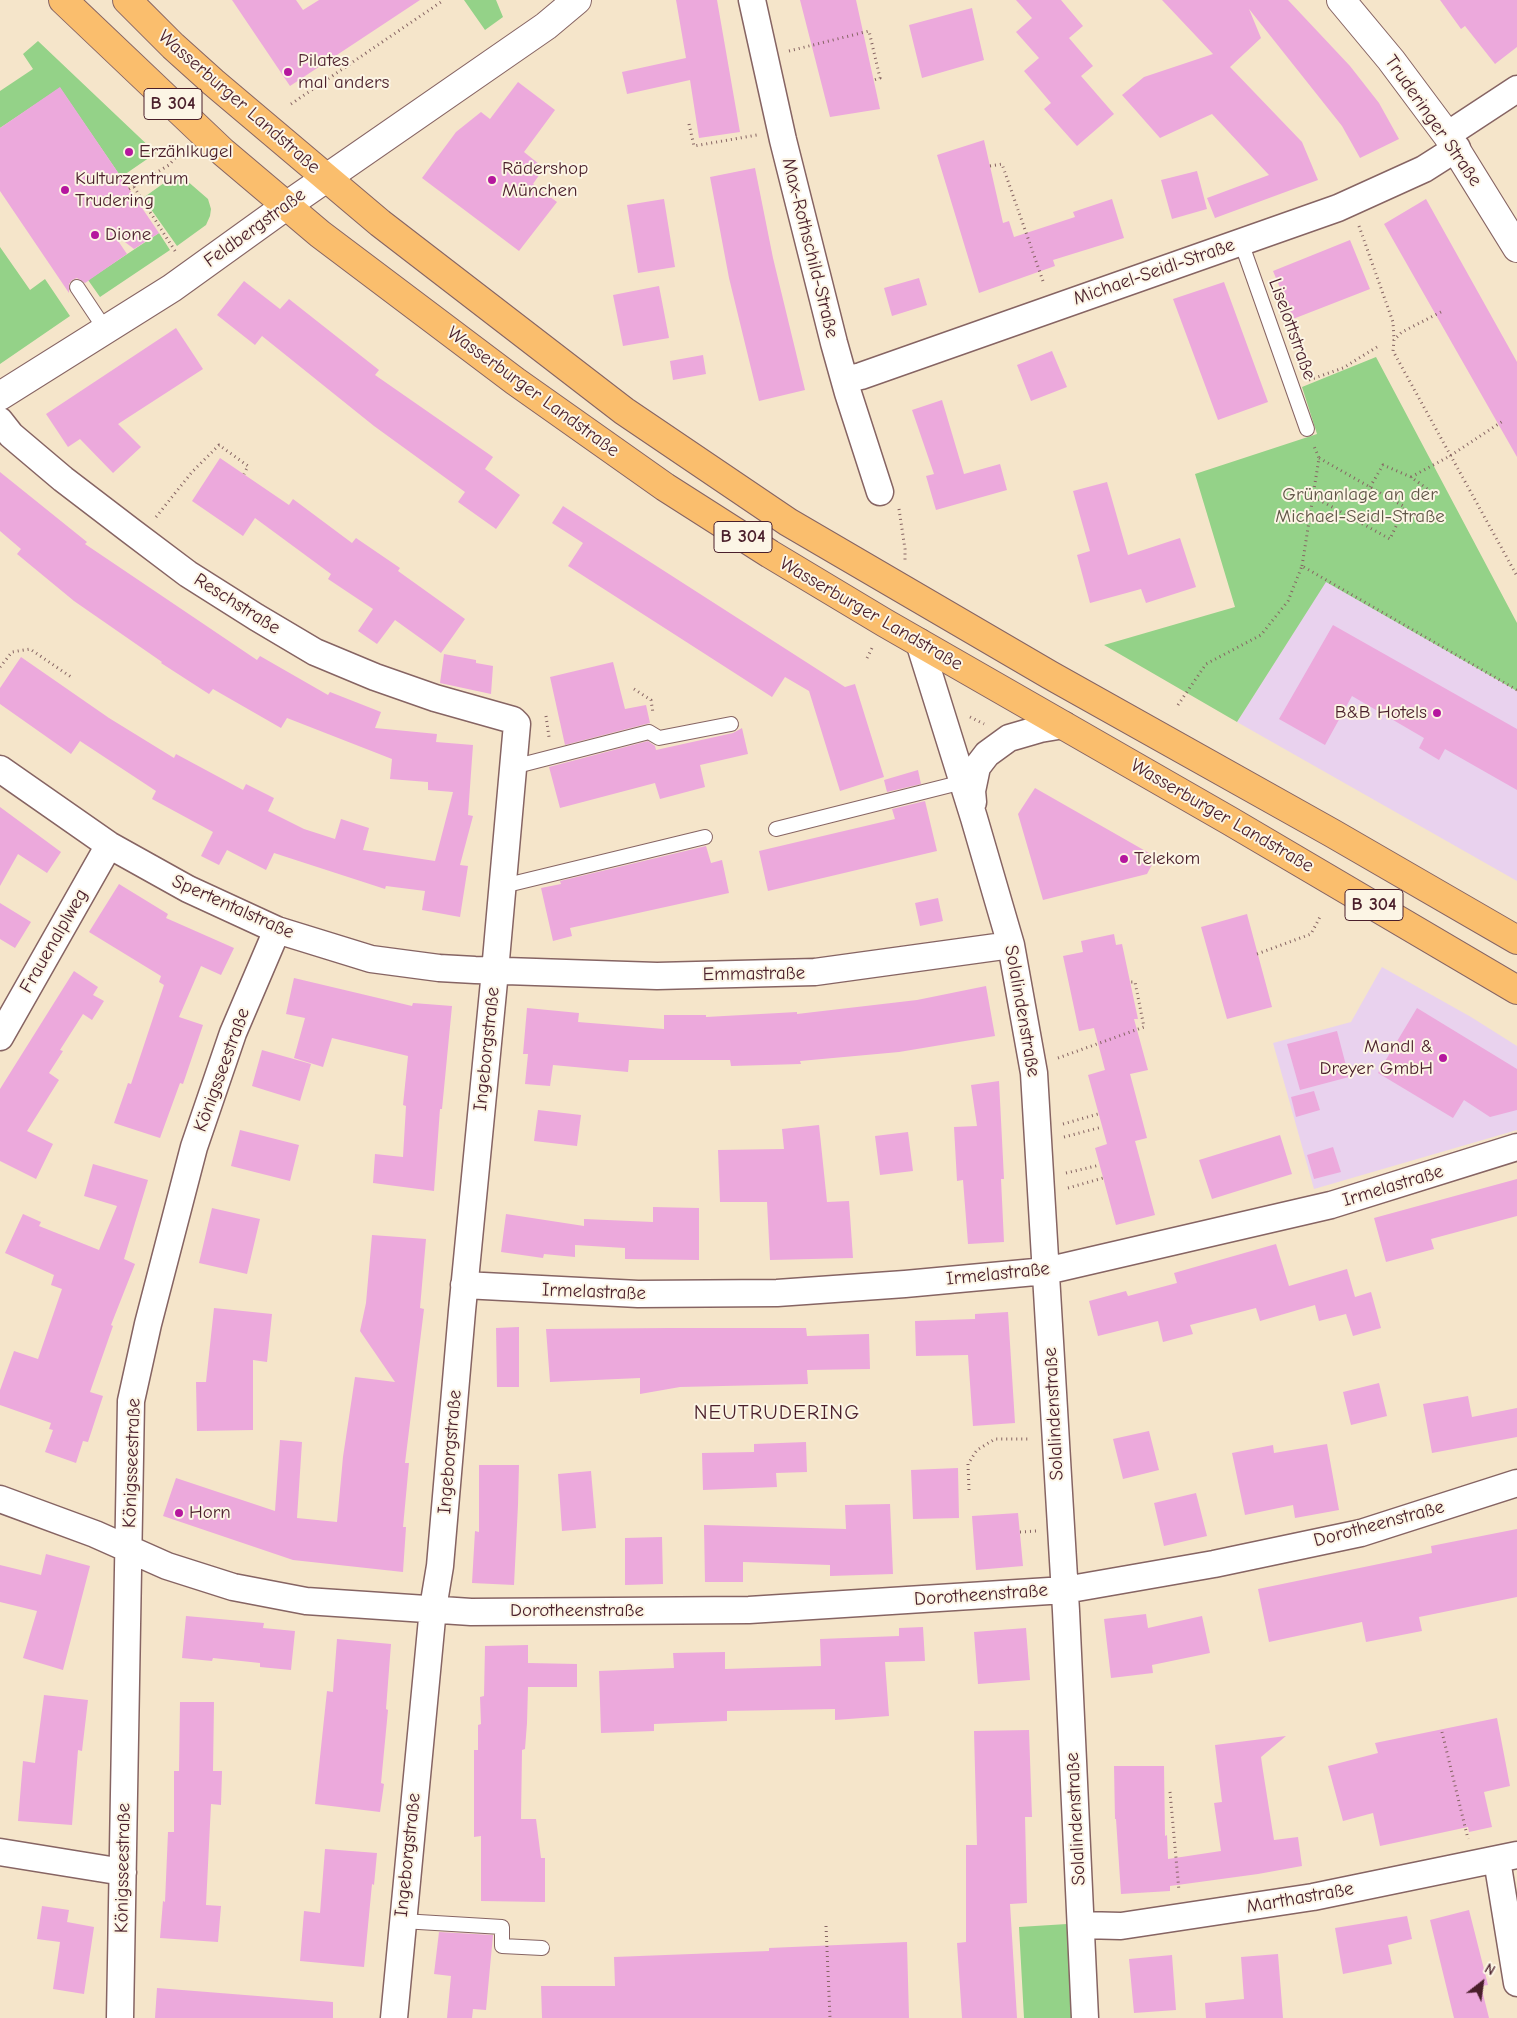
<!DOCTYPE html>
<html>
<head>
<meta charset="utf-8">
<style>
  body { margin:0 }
  #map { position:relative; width:1517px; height:2018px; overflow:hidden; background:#f5e5ca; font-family:"Comic Neue",sans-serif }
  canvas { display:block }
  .north { position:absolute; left:1457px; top:1958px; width:50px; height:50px; -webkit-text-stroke:4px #fcf5e5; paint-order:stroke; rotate:30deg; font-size:14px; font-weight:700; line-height:20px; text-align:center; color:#4a1f2b }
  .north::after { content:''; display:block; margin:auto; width:18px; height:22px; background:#4a1f2b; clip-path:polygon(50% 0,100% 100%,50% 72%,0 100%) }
</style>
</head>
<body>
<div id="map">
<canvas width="1517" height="2018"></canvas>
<div class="north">N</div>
</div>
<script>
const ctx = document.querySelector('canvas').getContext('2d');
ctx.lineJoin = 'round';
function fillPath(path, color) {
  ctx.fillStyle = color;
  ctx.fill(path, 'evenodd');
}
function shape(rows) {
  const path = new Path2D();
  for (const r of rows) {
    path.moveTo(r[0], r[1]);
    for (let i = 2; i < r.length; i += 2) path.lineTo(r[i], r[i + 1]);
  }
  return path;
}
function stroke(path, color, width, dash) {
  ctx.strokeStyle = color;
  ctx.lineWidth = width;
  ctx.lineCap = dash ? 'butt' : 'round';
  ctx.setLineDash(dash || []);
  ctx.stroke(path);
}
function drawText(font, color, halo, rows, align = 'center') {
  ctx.font = font + ' "Comic Neue",sans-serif';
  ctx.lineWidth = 4;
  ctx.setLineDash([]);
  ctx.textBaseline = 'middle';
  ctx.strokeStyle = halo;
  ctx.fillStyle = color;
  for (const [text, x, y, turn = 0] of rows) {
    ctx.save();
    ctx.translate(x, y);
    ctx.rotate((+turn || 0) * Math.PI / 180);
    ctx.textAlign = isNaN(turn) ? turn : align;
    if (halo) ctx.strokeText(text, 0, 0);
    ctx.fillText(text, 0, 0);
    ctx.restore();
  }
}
const built = shape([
  [1326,581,1517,691,1517,881,1237,722],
  [1382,967,1471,1017,1517,1046,1517,1130,1314,1189,1273,1043,1351,1022]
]);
const green = shape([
  [464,0,496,0,503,17,485,30],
  [38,41,156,153,121,177,60,88,0,128,0,91,33,69,23,54],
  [178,173,208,199,211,209,210,216,206,225,177,246,143,198],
  [159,233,170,250,100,297,88,280],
  [0,247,30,290,45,279,70,316,0,364],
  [1376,357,1517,623,1517,691,1326,582,1237,722,1104,645,1235,607,1195,474,1317,434,1302,387],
  [1067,1924,1073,2018,1024,2018,1019,1927]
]);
const building = shape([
  [232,0,296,0,303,10,319,0,420,0,290,86],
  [676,0,717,0,740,132,699,138,690,80,627,94,622,72,686,58],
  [800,0,856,0,880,109,830,117],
  [1016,0,1061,0,1083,26,1069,38,1093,66,1081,76,1114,114,1077,146,1044,109,1051,103,1024,71,1039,58,1016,32,1032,18],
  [1162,0,1288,0,1350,66,1379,103,1399,139,1360,158,1342,126,1249,9,1261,38,1230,67,1302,142,1318,180,1215,218,1207,198,1269,175,1212,114,1160,138,1122,95,1144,77,1213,54],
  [1440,0,1517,0,1517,47,1495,64,1465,26,1461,29],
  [972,8,984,60,922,78,909,25],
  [518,82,555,110,524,152,544,168,533,184,557,202,519,251,422,178,456,132,481,112,490,119],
  [60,87,159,233,134,249,112,232,127,254,85,283,77,278,72,280,69,284,69,293,0,191,0,128],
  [984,140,1003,223,1009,221,1014,237,1075,217,1073,212,1112,199,1124,238,1053,260,1055,266,979,293,937,155],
  [755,168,773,258,805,390,759,401,729,278,710,177],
  [1197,171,1207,209,1172,219,1161,180],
  [664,199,675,267,638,273,627,205],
  [1426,199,1517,362,1517,457,1384,224],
  [1350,240,1370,289,1293,319,1273,271],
  [919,278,927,305,892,316,884,288],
  [244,281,280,309,289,299,379,370,375,375,493,457,485,469,520,495,496,529,458,502,465,492,374,426,262,336,255,345,217,315],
  [1224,282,1268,402,1218,420,1173,299],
  [659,286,669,338,623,346,613,295],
  [176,328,203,369,118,424,141,447,113,473,80,439,68,447,46,414],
  [1052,351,1067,387,1031,401,1017,365],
  [703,355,706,374,673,380,670,361],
  [942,400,964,474,1000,464,1007,490,936,510,926,476,934,474,912,410],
  [220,458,289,505,293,499,352,543,356,538,400,568,398,571,465,619,441,653,395,620,377,644,358,631,373,609,328,579,331,574,255,518,243,536,192,501],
  [0,472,87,542,85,544,257,660,260,656,328,695,330,692,381,712,375,728,437,734,436,742,473,745,468,815,473,816,460,865,468,866,460,917,422,910,425,891,386,886,385,889,274,853,266,870,227,850,219,865,201,856,213,832,152,799,156,791,80,741,71,754,0,704,0,688,21,657,109,718,174,758,176,754,243,790,246,784,274,798,268,811,304,829,335,839,341,819,369,828,363,850,435,861,453,792,428,790,428,782,390,779,392,759,287,718,281,728,213,689,209,694,161,663,162,662,74,601,17,554,21,549,0,531],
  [1107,482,1128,555,1180,538,1196,587,1146,603,1141,589,1090,603,1077,555,1090,551,1073,491],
  [563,506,845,687,855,684,884,777,840,791,809,691,785,677,772,697,568,566,583,543,552,523],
  [1333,625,1517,729,1517,790,1445,749,1439,760,1419,748,1424,738,1352,696,1325,745,1279,719],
  [444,654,476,660,476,663,493,666,491,694,440,683],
  [613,662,625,709,646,705,650,723,565,745,550,677],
  [742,728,748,754,700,765,705,787,660,799,655,783,560,808,549,767,648,741,655,746,656,750,733,733],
  [918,770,921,784,887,792,884,780],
  [1035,788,1156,857,1147,874,1043,900,1018,814],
  [925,801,937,851,768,891,759,851,895,819,892,809],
  [0,807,61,852,47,873,18,854,0,886],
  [706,846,711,863,722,860,729,893,570,928,572,936,553,941,541,888,561,884,560,881],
  [119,884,168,914,166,918,234,948,221,975,201,966,179,1017,203,1025,183,1084,180,1083,160,1138,114,1123,128,1083,131,1084,164,985,159,982,161,976,89,932],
  [938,898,943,921,920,926,915,903],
  [0,903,31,922,15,948,0,939],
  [1247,914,1272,1007,1227,1019,1201,927],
  [1114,934,1116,945,1122,944,1138,1019,1134,1019,1148,1070,1130,1074,1147,1138,1135,1141,1155,1215,1116,1225,1095,1148,1107,1144,1088,1075,1105,1070,1094,1028,1079,1031,1063,956,1083,952,1081,941],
  [74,971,98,987,93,995,104,1001,92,1020,83,1014,60,1050,63,1051,49,1073,59,1080,27,1131,53,1144,36,1179,0,1161,0,1089],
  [294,978,412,1006,413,1003,452,1006,442,1109,440,1109,434,1191,373,1183,375,1154,403,1157,406,1106,403,1105,408,1056,332,1038,323,1067,294,1058,305,1018,286,1014],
  [986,986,995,1036,899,1052,800,1061,801,1064,731,1066,730,1060,629,1060,628,1072,553,1065,550,1086,525,1084,528,1054,523,1054,527,1008,579,1013,578,1022,664,1029,664,1015,706,1015,706,1017,797,1012,797,1014,917,1000],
  [1417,1008,1517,1069,1517,1110,1490,1117,1464,1100,1453,1118,1378,1073],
  [1337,1031,1349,1077,1300,1090,1287,1044],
  [262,1050,311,1064,300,1101,252,1086],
  [999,1081,1004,1179,1001,1179,1004,1242,968,1244,963,1180,957,1181,954,1127,977,1126,971,1085],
  [1314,1091,1320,1110,1296,1117,1291,1097],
  [538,1110,581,1115,577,1146,534,1141],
  [819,1125,827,1202,849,1201,853,1258,770,1260,767,1202,720,1202,718,1150,784,1149,782,1129],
  [240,1130,299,1145,290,1181,231,1166],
  [908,1132,913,1171,880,1175,875,1136],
  [1280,1135,1292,1174,1212,1199,1199,1160],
  [1333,1147,1341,1172,1314,1179,1307,1155],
  [93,1164,148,1180,124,1259,135,1264,111,1325,113,1326,90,1392,103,1396,88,1442,83,1441,76,1463,45,1452,53,1430,49,1429,51,1423,0,1405,0,1390,14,1351,38,1359,62,1289,51,1285,54,1275,5,1253,23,1214,41,1222,39,1226,99,1250,117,1206,84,1196],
  [1517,1179,1517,1216,1431,1239,1434,1249,1386,1262,1374,1218],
  [653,1207,699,1208,699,1260,625,1259,625,1248,575,1245,575,1257,544,1254,543,1258,501,1252,506,1214,584,1226,584,1219,653,1222],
  [212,1208,260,1219,247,1274,199,1263],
  [372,1235,426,1239,420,1308,424,1309,405,1463,409,1463,403,1527,406,1527,403,1572,293,1560,163,1516,176,1478,275,1511,280,1440,302,1442,297,1518,337,1522,343,1457,355,1377,395,1382,360,1331,366,1303],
  [1276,1244,1289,1286,1347,1269,1355,1297,1371,1292,1381,1328,1353,1336,1346,1314,1319,1321,1315,1305,1260,1321,1256,1308,1190,1325,1193,1334,1163,1342,1158,1321,1098,1336,1089,1301,1126,1291,1128,1296,1177,1283,1174,1273],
  [214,1308,272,1314,267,1362,253,1360,253,1430,197,1431,196,1382,206,1382],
  [1008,1312,1015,1423,973,1426,968,1355,916,1356,915,1321,975,1319,975,1314],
  [519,1327,519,1387,497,1387,496,1328],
  [669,1328,806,1328,807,1336,869,1334,870,1369,807,1370,808,1384,680,1387,640,1394,640,1378,550,1382,546,1329],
  [1379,1383,1387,1416,1351,1425,1343,1392],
  [1468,1396,1472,1417,1517,1408,1517,1437,1432,1453,1423,1404],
  [1149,1431,1159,1470,1123,1479,1113,1439],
  [806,1442,807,1472,776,1473,777,1487,703,1490,702,1453,754,1452,754,1444],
  [1327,1444,1339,1510,1295,1518,1293,1505,1245,1515,1232,1453,1273,1445,1274,1453],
  [479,1465,519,1465,518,1505,514,1585,472,1583,475,1531,479,1532],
  [958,1468,959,1518,913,1519,911,1470],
  [591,1471,596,1528,562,1531,558,1474],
  [1196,1493,1207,1536,1164,1546,1154,1503],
  [890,1504,893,1574,830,1576,830,1565,743,1562,743,1582,705,1582,704,1525,846,1529,845,1505],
  [1018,1513,1023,1566,976,1570,972,1516],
  [1517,1529,1517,1597,1419,1617,1422,1631,1366,1642,1362,1622,1269,1642,1258,1589,1432,1553,1431,1546],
  [662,1537,663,1584,625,1585,625,1538],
  [46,1554,90,1566,63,1670,23,1658,37,1611,0,1602,0,1565,41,1575],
  [1146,1614,1148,1628,1202,1616,1210,1653,1152,1665,1153,1673,1111,1678,1104,1619],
  [186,1616,264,1623,263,1628,295,1631,291,1670,260,1667,260,1663,213,1658,212,1661,182,1658],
  [923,1627,925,1661,885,1662,889,1716,835,1720,835,1709,727,1711,727,1721,654,1724,654,1731,601,1733,599,1671,674,1668,673,1653,725,1652,725,1669,821,1666,820,1639,899,1636,899,1628],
  [1026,1628,1030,1680,978,1684,974,1632],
  [337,1639,391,1644,386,1709,388,1710,381,1783,384,1784,380,1812,315,1804,327,1691,333,1692],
  [528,1645,528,1663,577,1664,577,1687,528,1687,527,1723,525,1749,522,1750,521,1819,536,1819,541,1858,545,1858,545,1902,481,1901,481,1836,474,1837,474,1750,478,1750,478,1725,481,1724,480,1697,484,1696,485,1646],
  [44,1695,88,1700,82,1751,78,1750,72,1825,18,1821,23,1761,35,1763],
  [180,1702,214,1702,213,1771,222,1771,221,1805,211,1804,206,1905,221,1906,218,1942,160,1938,163,1901,165,1902,168,1832,174,1832,174,1771,179,1771],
  [1497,1718,1510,1786,1484,1792,1492,1827,1469,1832,1468,1827,1380,1846,1373,1813,1343,1821,1328,1766,1378,1753,1375,1743],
  [1029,1730,1032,1817,1025,1817,1027,1903,1010,1904,1017,2018,962,2018,957,1943,966,1942,966,1845,977,1845,974,1731],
  [1286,1736,1261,1757,1263,1771,1274,1840,1298,1837,1302,1866,1258,1874,1170,1886,1170,1891,1121,1894,1116,1819,1115,1819,1114,1766,1164,1766,1165,1836,1167,1835,1168,1859,1221,1851,1214,1803,1222,1802,1215,1745],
  [325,1849,377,1853,374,1885,372,1884,364,1967,300,1961,304,1911,320,1913],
  [42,1906,69,1910,67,1922,94,1927,84,1994,53,1989,60,1942,37,1939],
  [1469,1910,1488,1985,1481,1986,1489,2018,1454,2018,1430,1920],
  [1407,1916,1412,1939,1388,1945,1392,1964,1343,1974,1335,1928],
  [439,1932,493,1935,486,2010,473,2009,472,2018,447,2018,451,1976,434,1974],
  [907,1942,909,2018,542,2018,541,1986,615,1986,614,1957,769,1951,769,1948],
  [1278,1954,1283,2018,1206,2018,1205,2003,1244,1999,1241,1957],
  [1172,1955,1176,2010,1134,2013,1129,1959],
  [157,1988,333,2002,333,2018,155,2018]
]);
const path = shape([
  [789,51,869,31,880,78,874,80],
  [291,104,444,0],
  [689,124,694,146,757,135],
  [990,166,1002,164,1044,284],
  [134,187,177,254],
  [129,189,169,165,179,154],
  [1359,226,1393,322,1394,340],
  [1441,312,1402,332,1394,340,1393,351,1517,576],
  [1309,380,1343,368,1377,347],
  [1411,477,1450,456,1503,421],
  [1370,487,1383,465,1411,477,1430,491],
  [1314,497,1390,539,1405,507,1319,458],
  [899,509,905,549,905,560],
  [156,517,192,472,219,445,248,466,244,474],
  [1302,566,1319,458,1314,446],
  [867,658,873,646],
  [0,667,12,652,30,649,71,677],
  [634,689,651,700,653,713],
  [1178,705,1206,664,1261,635,1288,601,1302,566,1517,690],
  [546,716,549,737],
  [970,717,984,724],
  [1257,954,1311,934,1321,915],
  [1058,1058,1144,1027,1135,982,1130,982],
  [1063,1124,1098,1114],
  [1064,1137,1102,1127],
  [1066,1173,1100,1165],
  [1068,1188,1103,1178],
  [969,1490,968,1464,977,1450,995,1439,1030,1439],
  [1020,1532,1037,1531],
  [1442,1732,1468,1839],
  [1170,1792,1179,1891],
  [826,1926,830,2018]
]);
const service = shape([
  [1241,242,1307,429],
  [77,287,105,329],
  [513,767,649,732,659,738,731,724],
  [776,829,963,782],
  [503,886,705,837],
  [402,1921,502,1927,502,1946,542,1948]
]);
const minor = shape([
  [752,0,783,140,834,343,848,393,880,492],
  [1447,135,1517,89],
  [845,380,861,376,1338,208,1424,169,1457,148],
  [0,421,11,435,63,479,131,531,188,574,256,617,315,652,375,677,435,698,513,720,517,724,495,971,462,1311,440,1566,433,1608,394,2018],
  [919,642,974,818,1011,945,1034,1073,1066,1611,1085,2018],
  [0,769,109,845,188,889,277,930,371,959,439,968,475,970,657,976,815,972,1011,945],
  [973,802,972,791,977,767,987,754,1009,738,1040,729,1064,725],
  [0,1037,109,845],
  [464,1285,638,1294,777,1293,905,1284,1046,1271,1331,1205,1517,1147],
  [0,1499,95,1534,167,1566,233,1587,306,1601,471,1612,749,1610,1065,1590,1214,1564,1361,1533,1517,1483],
  [0,1852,123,1872],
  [1497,1860,1517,1983],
  [1081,1925,1121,1926,1313,1897,1517,1855],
  [120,2018,131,1401,148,1324,194,1147,233,1033,277,930]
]);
const tertiary = shape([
  [1341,0,1391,60,1447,135,1517,248],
  [0,396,172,288,286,206,546,26,577,0]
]);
const primary = shape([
  [63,0,223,152,320,234,515,381,665,487,770,554,885,623,1230,821,1517,990],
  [127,0,173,46,213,82,380,223,624,411,788,522,1050,675,1332,833,1517,940]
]);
const markers = [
  [288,72,5,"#b5179e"],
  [129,152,5,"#b5179e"],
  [492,180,5,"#b5179e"],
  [65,190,5,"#b5179e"],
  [95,235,5,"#b5179e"],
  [1437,713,5,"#b5179e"],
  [1124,859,5,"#b5179e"],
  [1443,1058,5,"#b5179e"],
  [179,1513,5,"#b5179e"]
];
const shields = [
  [173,104,58],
  [743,537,58],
  [1374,905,58]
];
const shieldNames = [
  ["B 304",173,104],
  ["B 304",743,537],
  ["B 304",1374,905]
];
const poiNames = [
  ["Pilates",298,61],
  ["mal anders",298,83],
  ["Erzählkugel",139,152],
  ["Rädershop",502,169],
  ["München",502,191],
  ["Kulturzentrum",75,179],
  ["Trudering",75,201],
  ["Dione",105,235],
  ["B&B Hotels",1427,713,"right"],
  ["Telekom",1134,859],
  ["Mandl &",1433,1047,"right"],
  ["Dreyer GmbH",1433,1069,"right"],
  ["Horn",189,1513]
];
const streetNames = [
  ["Wasserburger Landstraße",239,102,41],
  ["Truderinger Straße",1433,121,55],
  ["Feldbergstraße",255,228,-36],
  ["Max-Rothschild-Straße",810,248,76],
  ["Michael-Seidl-Straße",1154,272,-19],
  ["Liselottstraße",1292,329,70],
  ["Wasserburger Landstraße",533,392,36],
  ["Reschstraße",237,604,32],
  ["Wasserburger Landstraße",871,614,30],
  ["Wasserburger Landstraße",1222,816,30],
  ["Spertentalstraße",233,907,24],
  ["Frauenalplweg",54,941,-60],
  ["Emmastraße",754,974,-1],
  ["Solalindenstraße",1022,1011,80],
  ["Ingeborgstraße",487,1049,-84],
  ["Königsseestraße",222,1070,-70],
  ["Irmelastraße",1393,1186,-17],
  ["Irmelastraße",998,1274,-6],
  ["Irmelastraße",594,1292,2],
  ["Solalindenstraße",1054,1414,-93],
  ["Ingeborgstraße",450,1452,-85],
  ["Königsseestraße",132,1463,-88],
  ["Dorotheenstraße",1379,1524,-15],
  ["Dorotheenstraße",981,1595,-4],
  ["Dorotheenstraße",577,1611],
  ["Solalindenstraße",1076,1819,-93],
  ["Ingeborgstraße",408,1855,-84],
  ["Königsseestraße",123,1868,-89],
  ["Marthastraße",1300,1898,-10]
];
const parkNames = [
  ["Grünanlage an der",1360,495],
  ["Michael-Seidl-Straße",1360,517]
];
const quarterNames = [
  ["NEUTRUDERING",777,1413]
];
fillPath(built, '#e9d2ee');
fillPath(green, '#94d288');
fillPath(building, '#eca9dc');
stroke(service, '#866463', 16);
stroke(minor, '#866463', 29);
stroke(tertiary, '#866463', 30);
stroke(primary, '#866463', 30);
stroke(path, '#866463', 3, [1, 4]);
stroke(service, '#fff', 14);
stroke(minor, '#fff', 26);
stroke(tertiary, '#fff', 28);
stroke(primary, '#fabe6d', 28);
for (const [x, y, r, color] of markers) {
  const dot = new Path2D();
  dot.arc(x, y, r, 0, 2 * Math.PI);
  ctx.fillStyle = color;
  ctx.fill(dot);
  stroke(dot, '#fcf5e5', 2);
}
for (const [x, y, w] of shields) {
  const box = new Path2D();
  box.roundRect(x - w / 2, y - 15.5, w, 31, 4);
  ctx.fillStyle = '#fcf5e5';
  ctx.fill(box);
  stroke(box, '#4a1f2b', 1);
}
drawText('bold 18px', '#4a1f2b', null, shieldNames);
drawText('19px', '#4a1f2b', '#fcf5e5', poiNames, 'left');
drawText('19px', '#4a1f2b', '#fcf5e5', streetNames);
drawText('19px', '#605547', '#fcf5e5', parkNames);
ctx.letterSpacing = '1px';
drawText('21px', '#4a1f2b', '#fcf5e5', quarterNames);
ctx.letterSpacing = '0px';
</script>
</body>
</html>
